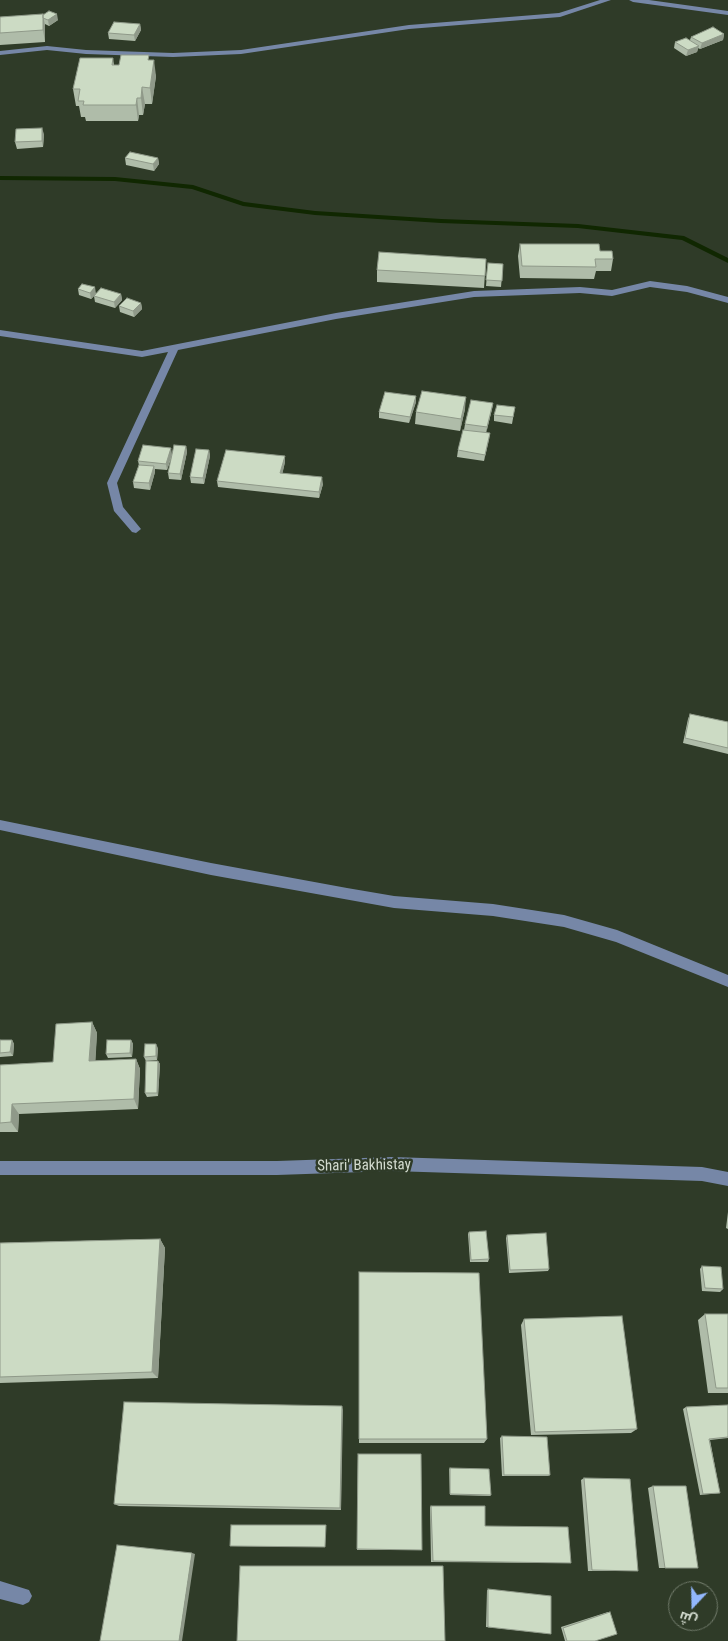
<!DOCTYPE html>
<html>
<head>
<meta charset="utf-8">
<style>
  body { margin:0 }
  #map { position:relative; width:728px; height:1641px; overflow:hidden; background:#2f3b28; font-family:"Roboto Condensed",Cairo,sans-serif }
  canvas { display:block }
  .north { position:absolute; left:668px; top:1581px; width:50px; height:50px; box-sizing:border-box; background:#2f3b28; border:1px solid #717b6b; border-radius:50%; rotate:201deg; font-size:14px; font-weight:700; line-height:20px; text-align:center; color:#d3dbcf }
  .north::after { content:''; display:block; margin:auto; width:18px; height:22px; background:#92b7fd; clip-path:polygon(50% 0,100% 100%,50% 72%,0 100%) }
</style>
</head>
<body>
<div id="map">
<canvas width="728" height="1641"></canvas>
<div class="north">ش</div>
</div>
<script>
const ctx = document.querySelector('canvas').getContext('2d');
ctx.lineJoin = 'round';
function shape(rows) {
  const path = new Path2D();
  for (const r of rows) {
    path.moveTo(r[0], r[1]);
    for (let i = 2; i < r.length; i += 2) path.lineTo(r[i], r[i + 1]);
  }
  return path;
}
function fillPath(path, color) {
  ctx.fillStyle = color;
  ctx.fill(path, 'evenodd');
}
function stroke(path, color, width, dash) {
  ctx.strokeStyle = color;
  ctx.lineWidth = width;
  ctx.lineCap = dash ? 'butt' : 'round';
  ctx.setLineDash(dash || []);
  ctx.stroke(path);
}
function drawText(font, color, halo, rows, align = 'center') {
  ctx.font = font + ' "Roboto Condensed",sans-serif';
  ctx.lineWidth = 5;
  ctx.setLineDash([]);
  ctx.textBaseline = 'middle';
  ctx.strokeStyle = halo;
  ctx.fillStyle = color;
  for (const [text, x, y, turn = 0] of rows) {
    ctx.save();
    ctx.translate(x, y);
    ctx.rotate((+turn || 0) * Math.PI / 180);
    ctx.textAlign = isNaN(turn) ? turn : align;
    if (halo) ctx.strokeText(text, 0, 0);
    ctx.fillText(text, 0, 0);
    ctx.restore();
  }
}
const stream = shape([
  [0,176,115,177,193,185,244,202,315,211,441,219,578,224,684,236,728,258,728,263,682,240,578,228,441,223,315,215,243,206,192,189,115,181,0,180,0,176]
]);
const minor = shape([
  [600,0,611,0,560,17,409,29,241,54,173,57,86,54,47,50,0,55,0,51,47,46,86,50,173,53,241,50,409,25,559,13,600,0],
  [629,0,649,0,728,11,728,15,633,2,629,0],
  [650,281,687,286,728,297,728,303,687,292,650,287,612,296,580,293,474,297,336,319,178,350,117,483,123,507,141,529,136,533,132,532,114,511,107,483,168,352,142,357,0,336,0,330,142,351,336,313,474,291,580,287,612,290,650,281],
  [0,820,211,863,347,888,394,896,493,904,564,915,617,930,728,975,728,987,616,942,564,927,493,916,394,908,211,875,0,830,0,820],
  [392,1157,702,1167,728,1172,728,1186,702,1181,392,1171,277,1175,0,1175,0,1161,277,1161,392,1157],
  [0,1581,29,1590,32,1596,29,1602,23,1605,0,1599,0,1581]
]);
const wall = shape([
  [43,15,58,20,49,26,45,24,45,42,0,45,0,17],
  [140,24,141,30,135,41,109,39,108,33],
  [724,34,723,40,700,49,698,48,697,52,686,56,674,48,675,42,690,40,691,37],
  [113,58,114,65,119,65,150,60,156,76,152,104,145,104,143,115,139,115,138,121,86,121,85,117,81,117,79,106,76,106,73,89],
  [44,134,43,147,17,149,15,142],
  [125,158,158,158,159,164,154,171,126,165],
  [520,244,600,251,613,259,611,271,596,271,594,279,520,278,518,256],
  [486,259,484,288,377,282,377,270],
  [488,263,503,264,501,287,486,286],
  [78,289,96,293,121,294,122,300,115,308,95,302,94,296,91,299,79,295],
  [141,303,142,309,134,317,120,312,119,306],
  [416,402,409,423,379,418,379,412],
  [493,403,492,409,486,433,490,433,484,461,457,457,458,450,464,430,465,424],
  [515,407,512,424,494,421,494,415],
  [465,409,460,431,415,424,416,412],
  [186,446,187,452,181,480,169,479,168,473,172,456,167,470,155,469,155,472,150,490,134,488,133,482,139,465,138,461,172,454],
  [209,450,210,456,204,484,191,483,190,477],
  [285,462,282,474,323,484,319,498,218,487,217,481],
  [690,714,728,722,728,754,683,743,688,719],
  [92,1022,97,1033,95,1061,136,1059,140,1069,138,1109,19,1114,18,1132,0,1132,0,1065,53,1062],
  [0,1040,12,1040,14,1044,13,1056,0,1057],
  [131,1040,133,1044,132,1057,108,1058,106,1054],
  [158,1048,157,1060,146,1061,144,1057],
  [158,1061,160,1064,158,1096,147,1097,145,1093],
  [728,1212,728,1229,726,1228],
  [469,1232,489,1259,488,1262,470,1262,468,1234],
  [507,1235,549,1269,548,1271,509,1273,506,1238],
  [160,1239,165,1248,158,1378,0,1383,0,1243],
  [702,1266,723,1289,720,1292,702,1291,700,1269],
  [359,1272,487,1439,484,1443,359,1443],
  [705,1314,728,1314,728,1393,708,1393,698,1320],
  [524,1319,637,1429,631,1433,531,1435,521,1325],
  [728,1405,728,1438,710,1440,720,1493,700,1495,683,1409,686,1407],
  [342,1406,341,1510,119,1506,114,1504],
  [502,1436,550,1475,548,1476,502,1476,500,1438],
  [358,1454,422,1550,357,1550],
  [450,1468,491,1495,490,1496,450,1495,449,1469],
  [584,1478,638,1571,588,1571,581,1480],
  [653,1486,698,1568,659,1568,648,1488],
  [431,1506,485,1526,571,1563,431,1562,430,1507],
  [487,1590,551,1596,551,1634,486,1627],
  [608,1612,610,1612,595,1641,565,1641,561,1627]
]);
const shadedWall = shape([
  [43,14,45,26,45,42,43,30],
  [57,14,58,20,49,26,48,20],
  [140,24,141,30,135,41,134,35],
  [724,34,723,40,700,49,702,43],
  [699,46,697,52,686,56,688,50],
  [154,60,156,76,152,104,150,88],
  [142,87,145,104,143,115,141,98],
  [137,98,139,115,138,121,136,105],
  [42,128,44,134,43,147,42,141],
  [158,158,159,164,154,171,153,164],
  [95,287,96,294,91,299,90,293],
  [121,294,122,300,115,308,114,302],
  [141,303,142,309,134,317,133,311],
  [416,396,416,402,409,423,410,417],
  [466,397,465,409,460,431,461,419],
  [493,403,492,409,486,434,487,427],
  [490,433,489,440,484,461,485,455],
  [186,446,187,452,181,480,180,474],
  [171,448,172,454,167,470,166,464],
  [209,450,210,456,204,484,203,478],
  [285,456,285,462,281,480,280,473],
  [154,466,155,472,150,490,149,483],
  [322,477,323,484,319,498,319,492],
  [92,1022,97,1033,95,1071,89,1061],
  [12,1040,14,1044,13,1056,10,1052],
  [131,1040,133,1044,132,1057,130,1053],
  [156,1044,158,1048,157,1060,156,1056],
  [136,1059,140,1069,138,1109,134,1099],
  [158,1061,160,1064,158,1096,157,1093],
  [12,1104,19,1114,18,1132,11,1122],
  [160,1239,165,1248,158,1378,152,1372],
  [342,1406,343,1410,341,1510,340,1508],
  [192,1553,195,1554,182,1641,179,1641]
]);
const building = shape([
  [49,11,57,14,48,20,43,18,43,15,49,11],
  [43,14,43,30,0,33,0,17,43,14],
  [114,22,140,24,134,35,108,33,114,22],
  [713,27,724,34,702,43,691,37,713,27],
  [686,38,699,46,688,50,675,42,686,38],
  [121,55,149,55,148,60,154,60,150,88,142,87,141,98,137,98,136,105,83,105,84,101,78,101,80,89,73,89,80,58,113,58,112,65,119,65,121,55],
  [42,128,42,141,15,142,16,129,42,128],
  [130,152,158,158,153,164,125,158,130,152],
  [520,244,599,244,600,251,612,251,613,259,595,259,596,267,522,266,520,244],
  [379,252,486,259,485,276,377,270,379,252],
  [488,263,503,264,502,281,486,280,488,263],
  [82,284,95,287,90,293,78,289,82,284],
  [101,288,121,294,114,302,94,296,101,288],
  [127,298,141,303,133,311,119,306,127,298],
  [422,391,466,397,461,419,416,412,422,391],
  [385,392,416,396,410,417,379,412,385,392],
  [471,400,493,403,487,427,465,424,471,400],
  [497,405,515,407,513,417,494,415,497,405],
  [463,430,490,433,485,455,458,450,463,430],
  [143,445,171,448,166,464,138,461,143,445],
  [174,445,186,446,180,474,168,473,174,445],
  [196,449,209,450,203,478,190,477,196,449],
  [226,450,285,456,280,473,322,477,319,492,217,481,226,450],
  [139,465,154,466,149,483,133,482,139,465],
  [690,714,728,722,728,748,685,738,690,714],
  [92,1022,89,1061,136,1059,134,1099,12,1104,11,1122,0,1123,0,1065,53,1062,56,1024,92,1022],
  [0,1040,12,1040,10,1052,0,1053,0,1040],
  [107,1040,131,1040,130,1053,106,1054,107,1040],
  [145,1044,156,1044,156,1056,144,1057,145,1044],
  [146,1061,158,1061,157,1093,145,1093,146,1061],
  [486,1231,489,1259,471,1260,469,1232,486,1231],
  [546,1233,549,1269,510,1270,507,1235,546,1233],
  [160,1239,152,1372,0,1377,0,1243,160,1239],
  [702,1266,721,1267,723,1289,705,1288,702,1266],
  [359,1272,479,1273,487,1439,359,1439,359,1272],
  [705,1314,728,1314,728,1388,716,1388,705,1314],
  [622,1316,637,1429,535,1432,524,1319,622,1316],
  [124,1402,342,1406,340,1508,114,1504,124,1402],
  [728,1405,728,1437,709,1439,720,1493,703,1494,686,1407,728,1405],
  [502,1436,547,1437,550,1475,504,1475,502,1436],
  [358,1454,421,1454,422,1550,357,1549,358,1454],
  [450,1468,489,1469,491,1495,450,1494,450,1468],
  [584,1478,630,1479,638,1571,592,1570,584,1478],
  [653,1486,686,1486,698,1568,665,1568,653,1486],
  [431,1506,485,1506,485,1526,568,1527,571,1563,433,1561,431,1506],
  [231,1525,326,1525,325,1547,230,1546,231,1525],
  [117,1545,192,1553,179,1641,100,1641,117,1545],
  [240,1566,443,1566,445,1641,237,1641,240,1566],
  [488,1589,551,1596,551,1634,488,1627,488,1589],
  [610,1612,617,1634,595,1641,567,1641,563,1628,610,1612]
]);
const streetNames = [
  ["Shari' Bakhistay",364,1166,-1]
];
fillPath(stream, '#102701');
fillPath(minor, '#7687a7');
fillPath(wall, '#afbca9');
fillPath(shadedWall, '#8f9989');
fillPath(building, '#ccdbc4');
stroke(building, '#8f9989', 1);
drawText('15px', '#d3dbcf', '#2f3b28', streetNames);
</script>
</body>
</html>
